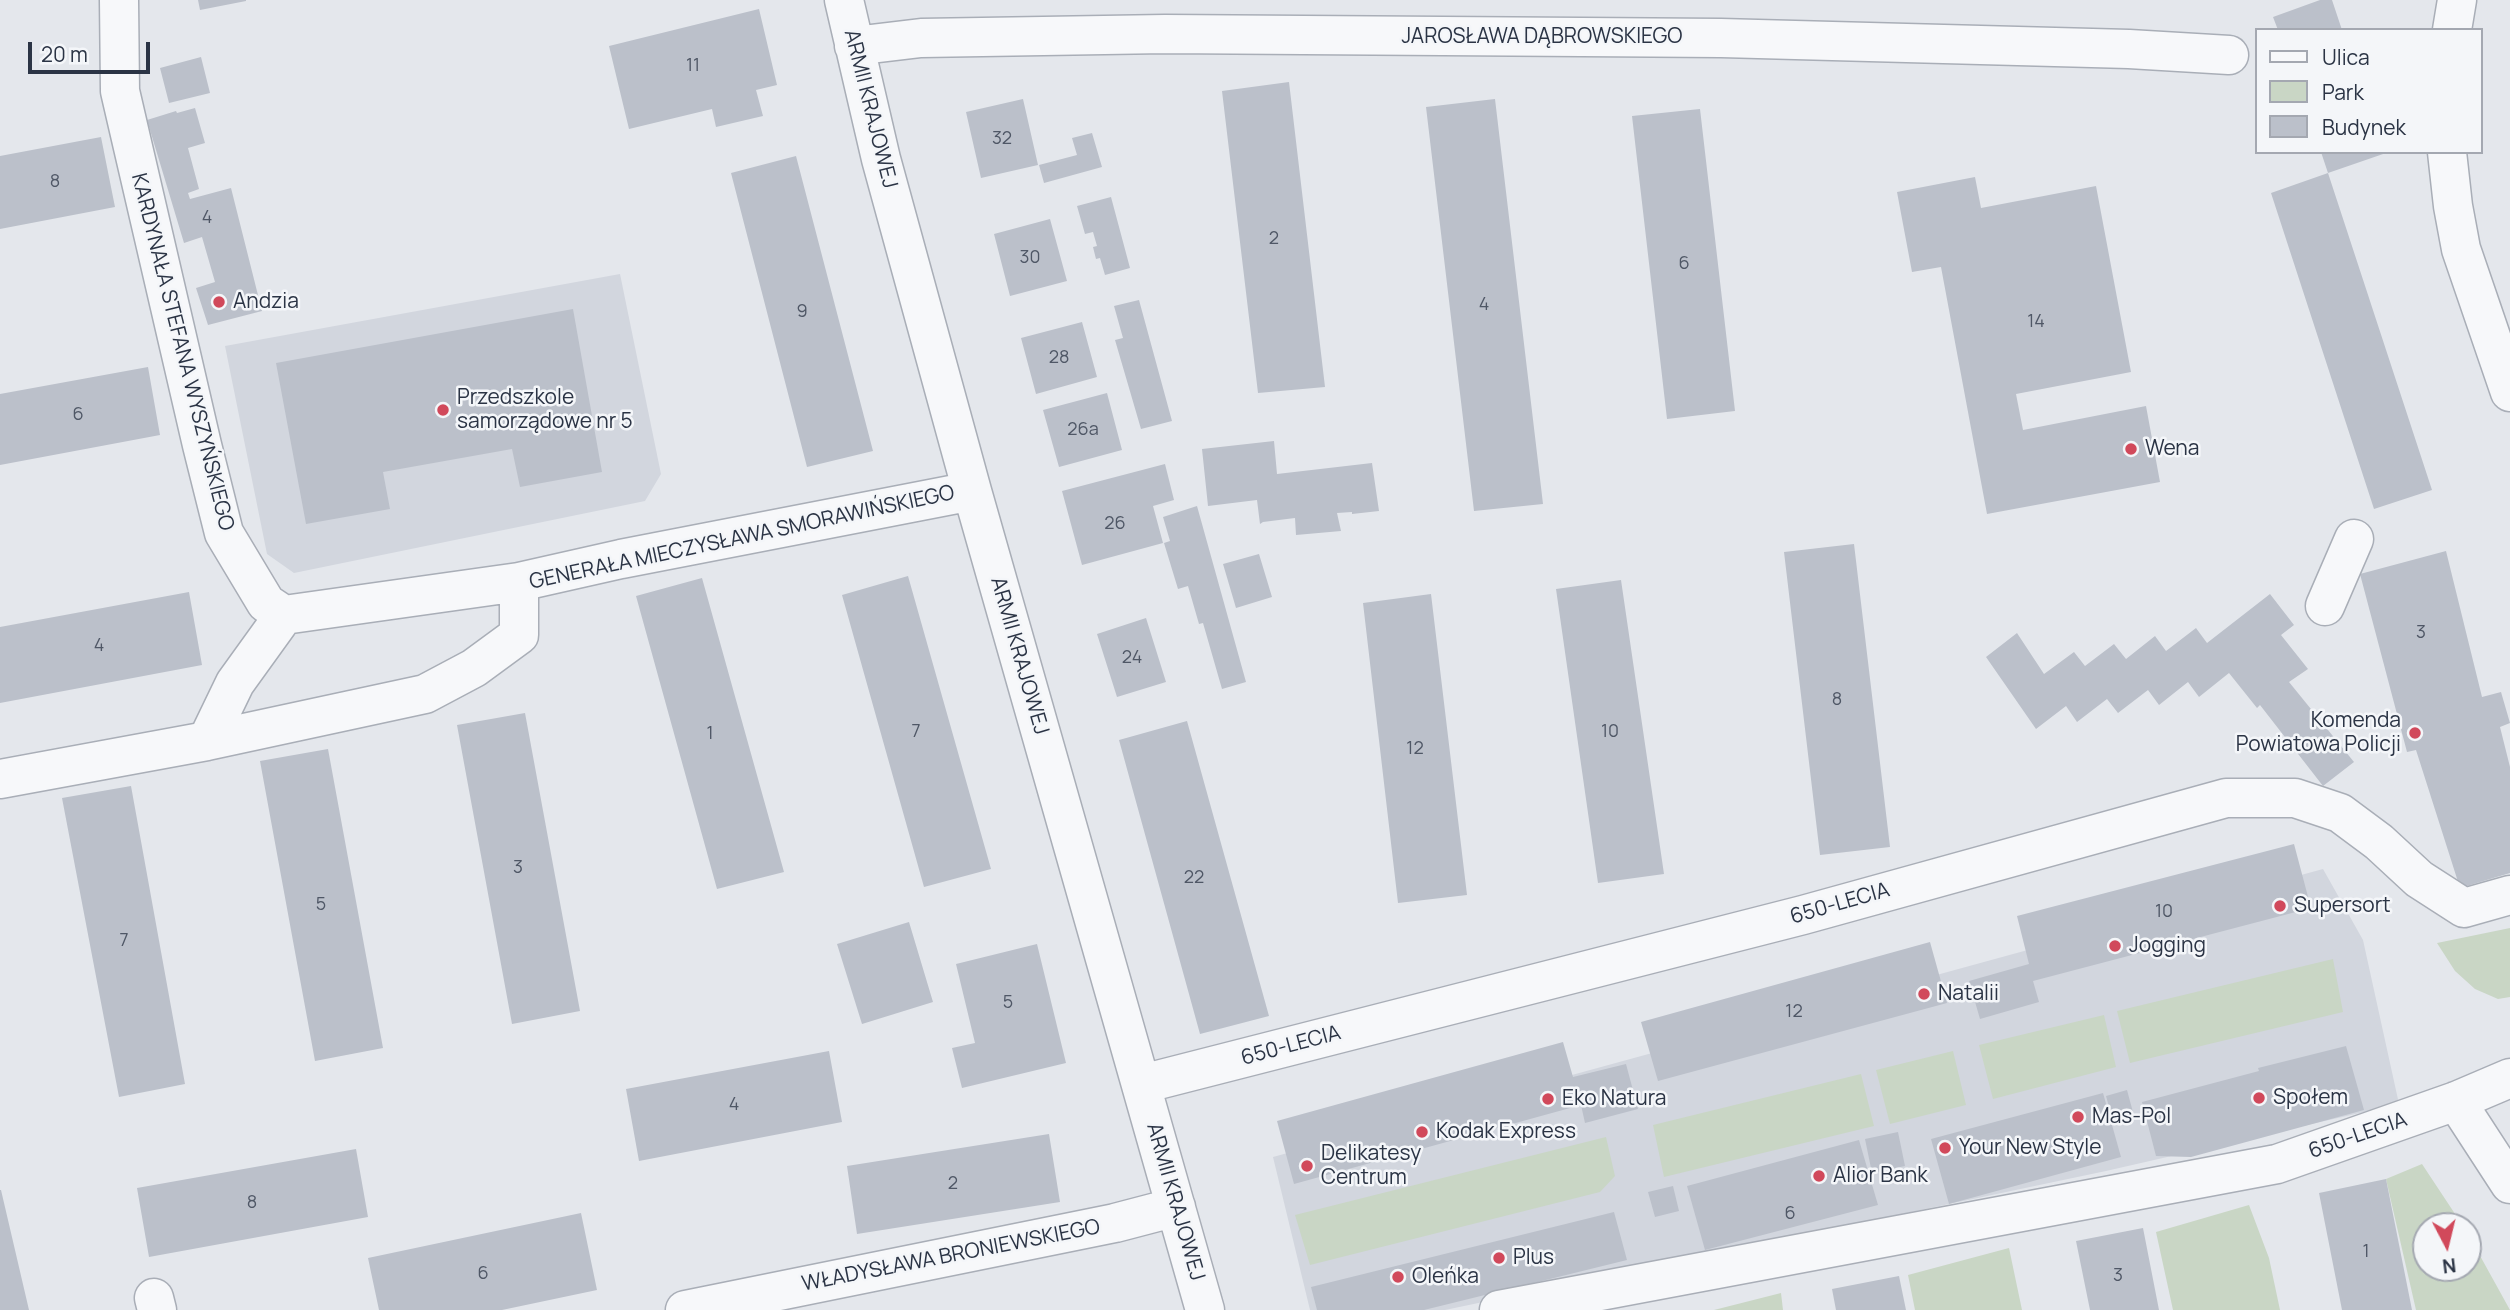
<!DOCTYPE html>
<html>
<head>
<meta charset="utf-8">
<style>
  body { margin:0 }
  #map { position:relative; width:2510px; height:1310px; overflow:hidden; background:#e4e7ec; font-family:Manrope,sans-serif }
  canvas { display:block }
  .legend { position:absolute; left:2255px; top:28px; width:228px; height:126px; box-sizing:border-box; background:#f4f6f9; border:2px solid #a4a8b1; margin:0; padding:9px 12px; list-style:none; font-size:21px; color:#2b3445 }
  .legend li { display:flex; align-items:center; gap:14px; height:35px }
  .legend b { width:35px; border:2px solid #a4a8b1 }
  .north { position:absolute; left:2412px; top:1212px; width:70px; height:70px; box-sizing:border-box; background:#f4f6f9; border:2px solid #a4a8b1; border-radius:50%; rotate:173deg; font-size:19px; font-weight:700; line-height:28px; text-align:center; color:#2b3445 }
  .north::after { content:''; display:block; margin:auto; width:24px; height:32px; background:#d1495b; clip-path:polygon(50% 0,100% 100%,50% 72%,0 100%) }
  .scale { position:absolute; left:28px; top:42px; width:122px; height:32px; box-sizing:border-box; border:4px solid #2b3445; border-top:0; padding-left:9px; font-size:21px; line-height:24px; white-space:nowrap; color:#2b3445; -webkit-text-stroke:5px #f4f6f9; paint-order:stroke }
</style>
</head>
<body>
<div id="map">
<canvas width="2510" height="1310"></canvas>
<ul class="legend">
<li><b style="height:9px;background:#f7f8fa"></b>Ulica</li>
<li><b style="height:19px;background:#c9d6c5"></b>Park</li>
<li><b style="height:19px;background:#bbc0ca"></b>Budynek</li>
</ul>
<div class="north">N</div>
<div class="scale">20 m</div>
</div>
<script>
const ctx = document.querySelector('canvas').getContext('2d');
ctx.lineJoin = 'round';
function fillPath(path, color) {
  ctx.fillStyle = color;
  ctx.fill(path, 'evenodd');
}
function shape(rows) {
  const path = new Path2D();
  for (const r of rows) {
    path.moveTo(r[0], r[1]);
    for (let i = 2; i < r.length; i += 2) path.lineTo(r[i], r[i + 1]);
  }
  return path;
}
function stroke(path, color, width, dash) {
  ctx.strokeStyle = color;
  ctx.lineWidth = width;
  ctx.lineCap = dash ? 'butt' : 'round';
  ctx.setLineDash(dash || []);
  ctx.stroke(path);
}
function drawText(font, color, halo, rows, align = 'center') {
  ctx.font = font + ' Manrope,sans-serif';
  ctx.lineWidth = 5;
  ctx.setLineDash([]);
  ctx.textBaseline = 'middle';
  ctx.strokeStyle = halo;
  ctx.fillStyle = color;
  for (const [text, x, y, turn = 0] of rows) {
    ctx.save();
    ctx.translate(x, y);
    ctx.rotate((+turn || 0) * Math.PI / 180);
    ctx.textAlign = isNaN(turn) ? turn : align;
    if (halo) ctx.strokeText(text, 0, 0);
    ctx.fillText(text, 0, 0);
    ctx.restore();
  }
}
const built = shape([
  [620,274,661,474,645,501,294,573,267,554,225,346],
  [2323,869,2363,940,2399,1104,2106,1171,1445,1310,1310,1310,1273,1157]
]);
const green = shape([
  [2510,928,2510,997,2498,999,2475,989,2455,971,2437,943],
  [2333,959,2343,1012,2130,1063,2117,1011],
  [2104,1015,2116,1067,1993,1099,1979,1045],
  [1953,1051,1966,1105,1890,1124,1876,1070],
  [1861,1074,1874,1126,1664,1177,1653,1125],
  [1606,1137,1615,1176,1600,1192,1310,1265,1295,1215],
  [2422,1164,2463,1226,2426,1226,2426,1268,2468,1268,2468,1234,2510,1310,2416,1310,2386,1179],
  [2249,1205,2269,1258,2280,1310,2173,1310,2156,1232],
  [2009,1248,2022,1310,1915,1310,1908,1275],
  [1781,1293,1783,1310,1714,1310]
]);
const building = shape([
  [198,0,246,0,246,1,200,10],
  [2320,0,2332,0,2342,30,2278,30,2273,17],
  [759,9,777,85,756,90,763,116,716,127,712,109,629,129,609,46],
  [201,57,210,93,169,103,160,68],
  [1289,82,1325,387,1258,393,1222,91],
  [1023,99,1038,165,981,178,966,112],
  [1495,99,1543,504,1474,511,1426,107],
  [195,108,205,143,188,148,199,189,188,193,190,199,231,188,262,311,208,325,196,288,215,282,202,237,184,243,147,120,176,111,177,113],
  [1700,109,1735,411,1667,419,1632,116],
  [1092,133,1102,167,1044,183,1039,165,1077,155,1072,138],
  [101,137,115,207,0,229,0,156],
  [2321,152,2386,153,2328,173,2432,490,2374,509,2271,193,2328,173],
  [796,156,873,451,807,467,731,173],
  [1975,177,1981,208,2096,186,2131,372,2016,394,2023,430,2146,406,2160,482,1987,514,1941,267,1912,272,1897,192],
  [1111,197,1130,268,1105,275,1100,258,1096,259,1093,247,1097,246,1093,232,1085,234,1077,206],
  [1050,219,1067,281,1010,296,994,234],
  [1139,300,1172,421,1141,429,1115,340,1123,338,1114,306],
  [573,309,602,472,520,487,512,449,383,472,390,509,306,524,276,363],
  [1082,322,1097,377,1036,394,1021,338],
  [148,367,160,435,0,465,0,394],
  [1107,393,1122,450,1059,467,1043,410],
  [1274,441,1277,474,1372,463,1379,511,1352,514,1352,512,1337,513,1341,531,1296,535,1295,518,1263,522,1260,524,1257,500,1208,506,1202,449],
  [1165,464,1174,500,1153,506,1163,543,1082,565,1062,491],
  [1197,506,1246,682,1222,689,1203,623,1199,624,1188,586,1178,589,1164,543,1170,541,1163,517],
  [1854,544,1890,847,1820,855,1784,552],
  [2446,551,2482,697,2501,692,2510,723,2500,727,2510,767,2510,873,2460,888,2416,750,2407,752,2360,574],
  [1259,554,1272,597,1236,608,1223,564],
  [908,576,991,869,924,887,842,595],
  [702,578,784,872,717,889,636,596],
  [1621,580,1664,874,1598,883,1556,589],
  [189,592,202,665,0,703,0,627],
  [1431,594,1467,895,1398,903,1363,603],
  [2270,594,2294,625,2281,635,2308,669,2289,682,2354,762,2323,786,2260,705,2257,708,2229,673,2199,697,2188,682,2159,705,2148,690,2118,713,2107,699,2077,722,2066,706,2036,729,1986,657,2017,633,2044,674,2074,652,2085,666,2114,644,2126,659,2155,636,2166,651,2196,628,2207,643],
  [1146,618,1166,682,1117,697,1097,634],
  [525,713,580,1011,512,1024,457,725],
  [1187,721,1269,1016,1200,1034,1119,740],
  [328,749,383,1048,315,1061,260,761],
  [131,786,185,1084,119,1097,62,798],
  [2294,844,2311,908,2033,981,2039,1002,1980,1019,1969,981,2029,964,2017,916],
  [909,922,933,1002,862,1024,837,944],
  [1930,942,1947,1003,1658,1081,1641,1022],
  [1037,944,1066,1063,962,1088,952,1048,975,1043,956,964],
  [1563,1042,1573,1077,1626,1064,1638,1109,1585,1123,1581,1105,1294,1184,1277,1121],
  [2346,1046,2364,1110,2191,1157,2156,1156,2142,1102,2259,1071,2258,1068],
  [829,1051,842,1122,639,1161,626,1089],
  [2127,1090,2134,1116,2113,1121,2106,1096],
  [2103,1093,2121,1157,1949,1204,1931,1139],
  [1898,1132,1905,1166,1872,1173,1865,1139],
  [1049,1134,1060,1202,857,1234,847,1166],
  [1859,1140,1878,1205,1705,1250,1687,1186],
  [356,1149,368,1217,149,1257,137,1188],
  [2386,1179,2412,1310,2342,1310,2319,1193],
  [1673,1186,1679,1211,1655,1217,1648,1192],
  [0,1190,1,1190,29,1310,0,1310],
  [1614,1212,1627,1260,1424,1310,1317,1310,1311,1287],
  [581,1213,597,1290,502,1310,379,1310,368,1258],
  [2143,1228,2159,1310,2090,1310,2076,1241],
  [1899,1276,1906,1310,1836,1310,1832,1289]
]);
const minor = shape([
  [119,0,120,91,202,445,224,533,266,603,284,615,519,582],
  [844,0,881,159,972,491,1205,1310],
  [2452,30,2457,0],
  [854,46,921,38,1165,34,1721,38,2129,49,2229,55],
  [2447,152,2453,206,2461,249,2510,392],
  [2325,606,2354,539],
  [207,741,235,683,284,615],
  [0,779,207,741,425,694,474,668,519,635,519,582,621,559,972,491],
  [1142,1084,1803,915,2226,798,2295,798,2340,813,2379,842,2419,879,2464,908,2510,895],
  [2456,1101,2510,1184],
  [154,1298,157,1310],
  [685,1310,1115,1223,1176,1207],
  [1499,1310,2277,1164,2456,1101,2510,1078]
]);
const markers = [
  [219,302,7,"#d1495b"],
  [443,410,7,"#d1495b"],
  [2131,449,7,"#d1495b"],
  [2415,733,7,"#d1495b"],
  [2280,906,7,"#d1495b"],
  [2115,946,7,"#d1495b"],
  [1924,994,7,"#d1495b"],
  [2259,1098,7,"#d1495b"],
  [1548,1099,7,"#d1495b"],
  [2078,1117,7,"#d1495b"],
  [1422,1132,7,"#d1495b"],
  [1945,1148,7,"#d1495b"],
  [1307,1166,7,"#d1495b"],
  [1819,1176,7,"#d1495b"],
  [1499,1258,7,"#d1495b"],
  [1398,1277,7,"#d1495b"]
];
const numberNames = [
  ["11",693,66],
  ["32",1002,139],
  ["8",55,182],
  ["4",207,218],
  ["2",1274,239],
  ["30",1030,258],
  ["6",1684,264],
  ["4",1484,305],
  ["9",802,312],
  ["14",2036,322],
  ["28",1059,358],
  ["6",78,415],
  ["26a",1083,430],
  ["26",1115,524],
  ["3",2421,633],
  ["4",99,646],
  ["24",1132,658],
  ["8",1837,700],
  ["7",916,732],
  ["10",1610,732],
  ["1",710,734],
  ["12",1415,749],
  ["3",518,868],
  ["22",1194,878],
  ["5",321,905],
  ["10",2164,912],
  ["7",124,941],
  ["5",1008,1003],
  ["12",1794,1012],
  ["4",734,1105],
  ["2",953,1184],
  ["8",252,1203],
  ["6",1790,1214],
  ["1",2366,1252],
  ["6",483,1274],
  ["3",2118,1276]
];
const streetNames = [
  ["JAROSŁAWA DĄBROWSKIEGO",1542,37],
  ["ARMII KRAJOWEJ",870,109,76],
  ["KARDYNAŁA STEFANA WYSZYŃSKIEGO",182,352,76],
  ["GENERAŁA MIECZYSŁAWA SMORAWIŃSKIEGO",742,538,-12],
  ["ARMII KRAJOWEJ",1019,656,74],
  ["650-LECIA",1840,904,-16],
  ["650-LECIA",1291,1046,-15],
  ["650-LECIA",2358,1136,-19],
  ["ARMII KRAJOWEJ",1175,1202,74],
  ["WŁADYSŁAWA BRONIEWSKIEGO",951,1256,-11]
];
const poiNames = [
  ["Andzia",233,302],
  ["Przedszkole",457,398],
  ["samorządowe nr 5",457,422],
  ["Wena",2145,449],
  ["Komenda",2401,721,"right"],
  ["Powiatowa Policji",2401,745,"right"],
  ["Supersort",2294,906],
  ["Jogging",2129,946],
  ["Natalii",1938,994],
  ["Społem",2273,1098],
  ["Eko Natura",1562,1099],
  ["Mas-Pol",2092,1117],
  ["Kodak Express",1436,1132],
  ["Your New Style",1959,1148],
  ["Delikatesy",1321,1154],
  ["Centrum",1321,1178],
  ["Alior Bank",1833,1176],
  ["Plus",1513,1258],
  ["Oleńka",1412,1277]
];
fillPath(built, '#d2d6de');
fillPath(green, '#c9d6c5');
fillPath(building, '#bbc0ca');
stroke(minor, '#a9aeb7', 41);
stroke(minor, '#f7f8fa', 38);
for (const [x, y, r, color] of markers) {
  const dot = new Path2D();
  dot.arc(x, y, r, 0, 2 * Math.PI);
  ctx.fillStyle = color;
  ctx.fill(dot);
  stroke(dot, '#f4f6f9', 2.5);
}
drawText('18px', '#4f5766', null, numberNames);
drawText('21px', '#2b3445', '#f4f6f9', streetNames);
drawText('21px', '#2b3445', '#f4f6f9', poiNames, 'left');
</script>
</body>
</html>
